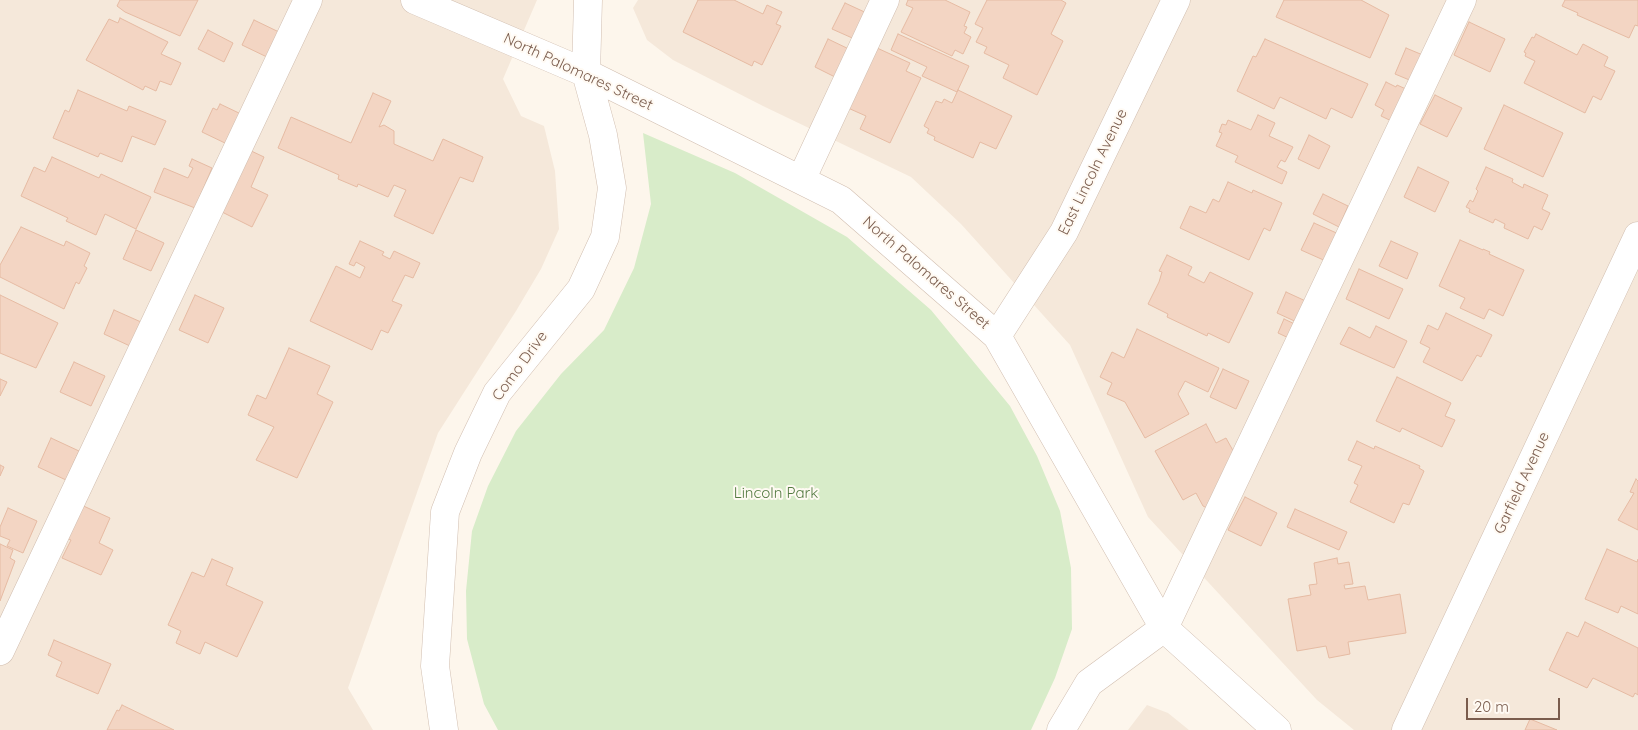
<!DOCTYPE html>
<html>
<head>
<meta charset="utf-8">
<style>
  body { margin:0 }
  #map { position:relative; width:1638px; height:730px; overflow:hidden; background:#fdf6ec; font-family:Quicksand,sans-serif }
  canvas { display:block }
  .scale { position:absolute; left:1466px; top:698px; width:94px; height:22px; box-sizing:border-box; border:2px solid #7a5c4d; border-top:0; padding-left:6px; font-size:15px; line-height:18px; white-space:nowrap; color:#7a5c4d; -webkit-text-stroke:4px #fffaf3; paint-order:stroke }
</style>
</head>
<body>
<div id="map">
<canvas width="1638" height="730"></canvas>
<div class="scale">20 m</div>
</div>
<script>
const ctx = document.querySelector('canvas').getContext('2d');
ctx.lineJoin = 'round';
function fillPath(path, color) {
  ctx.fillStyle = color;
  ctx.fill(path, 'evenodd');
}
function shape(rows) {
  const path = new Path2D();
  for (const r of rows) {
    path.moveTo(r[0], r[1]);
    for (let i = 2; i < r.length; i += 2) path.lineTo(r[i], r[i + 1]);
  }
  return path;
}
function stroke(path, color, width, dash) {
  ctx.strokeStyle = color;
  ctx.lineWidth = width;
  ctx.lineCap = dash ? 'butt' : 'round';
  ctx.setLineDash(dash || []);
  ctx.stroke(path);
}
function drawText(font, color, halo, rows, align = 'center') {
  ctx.font = font + ' Quicksand,sans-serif';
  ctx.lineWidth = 4;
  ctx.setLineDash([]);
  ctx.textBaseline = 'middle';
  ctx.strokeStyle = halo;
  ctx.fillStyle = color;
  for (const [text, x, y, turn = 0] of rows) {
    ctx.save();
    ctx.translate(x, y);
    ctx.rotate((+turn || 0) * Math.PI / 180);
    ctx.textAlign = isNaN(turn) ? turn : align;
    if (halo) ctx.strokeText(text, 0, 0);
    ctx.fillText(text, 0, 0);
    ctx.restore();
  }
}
const residential = shape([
  [0,0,537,0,503,79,521,116,544,126,555,171,559,229,541,269,516,311,438,433,348,688,373,730,0,730],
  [638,0,1638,0,1638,730,1354,730,1317,700,1148,517,1070,345,961,224,911,177,763,106,673,60,647,40,633,8],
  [1147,705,1168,713,1189,730,1128,730]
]);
const green = shape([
  [643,133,735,173,847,237,931,310,1010,406,1037,456,1060,511,1071,568,1072,629,1055,678,1031,730,498,730,484,704,467,639,466,591,472,531,488,486,516,431,561,374,604,330,634,268,651,204]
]);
const building = shape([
  [120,0,198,0,180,36,125,12,117,6,120,0],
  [698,0,734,0,763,14,767,5,782,12,776,24,781,26,762,65,754,61,752,66,683,32,698,0],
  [908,0,945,0,970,12,964,26,967,27,964,33,971,37,963,54,955,50,952,56,901,32,913,8,906,5,908,0],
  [987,0,1061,0,1066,3,1051,34,1063,41,1037,95,1003,78,1009,65,984,53,987,47,976,42,983,28,975,24,987,0],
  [1284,0,1361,0,1389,15,1370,58,1276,17,1284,0],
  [1565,0,1638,0,1638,26,1635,25,1629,38,1577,15,1578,13,1562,6,1565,0],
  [845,3,871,15,859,41,832,29,845,3],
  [120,18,168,42,161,54,181,63,171,85,160,81,156,91,145,86,143,90,86,60,109,19,118,23,120,18],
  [254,20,281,33,269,58,242,45,254,20],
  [1469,22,1505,39,1490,72,1454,55,1469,22],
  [208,30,233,43,224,62,198,49,208,30],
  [898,34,969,66,957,92,922,76,927,67,891,50,898,34],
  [1536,34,1577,55,1583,44,1608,57,1604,66,1615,71,1601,100,1593,96,1585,113,1524,83,1535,61,1525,56,1526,53,1524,52,1532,37,1534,38,1536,34],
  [828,39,853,51,839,79,815,67,828,39],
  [1265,39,1368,84,1352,118,1331,108,1326,119,1280,97,1274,109,1237,91,1253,56,1256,57,1265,39],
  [877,48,910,63,906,71,921,78,890,143,860,129,866,116,848,108,877,48],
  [1406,48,1430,58,1419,84,1395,74,1406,48],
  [1386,82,1396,87,1397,85,1417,94,1402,126,1381,116,1384,110,1375,105,1386,82],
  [78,90,127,111,129,106,166,121,155,145,132,136,122,162,100,153,98,157,53,138,65,110,69,112,78,90],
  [958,90,1012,116,996,149,980,142,973,158,934,140,935,137,927,133,929,129,924,126,936,101,942,103,944,99,952,103,958,90],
  [373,93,391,101,379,127,384,125,394,131,394,144,433,161,443,139,483,157,473,182,460,177,433,234,394,216,406,190,394,185,388,197,358,184,357,187,338,179,339,175,278,148,291,117,351,143,373,93],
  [1435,95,1462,108,1447,137,1420,124,1435,95],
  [220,104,241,114,227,144,202,132,213,108,217,110,220,104],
  [1504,105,1563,133,1543,177,1484,149,1504,105],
  [1258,115,1275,123,1269,136,1293,147,1285,162,1281,160,1277,167,1287,172,1282,184,1235,162,1238,156,1216,146,1222,133,1219,132,1222,124,1226,125,1228,120,1251,130,1258,115],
  [1309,135,1330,146,1319,169,1298,159,1309,135],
  [247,149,264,157,251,187,268,195,252,227,218,210,247,149],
  [52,157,99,178,101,174,151,197,136,229,105,214,96,235,66,221,68,218,21,196,34,167,45,172,52,157],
  [192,159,212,168,195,208,154,192,164,168,188,178,193,168,189,166,192,159],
  [1418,167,1449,182,1435,212,1404,197,1418,167],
  [1486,167,1513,179,1512,182,1523,188,1524,184,1548,195,1542,209,1550,213,1542,230,1534,226,1528,239,1504,228,1505,224,1495,219,1493,223,1469,212,1470,209,1466,207,1470,200,1473,202,1478,191,1476,189,1486,167],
  [1228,182,1252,193,1253,190,1282,203,1270,231,1264,228,1249,260,1180,228,1190,206,1206,213,1213,199,1219,202,1228,182],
  [1323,194,1348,206,1339,227,1313,214,1323,194],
  [1314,223,1341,235,1328,262,1301,250,1314,223],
  [21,227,64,246,66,241,90,253,84,266,87,268,79,284,76,282,64,309,0,277,0,265,21,227],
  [136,230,164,243,151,271,123,259,136,230],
  [1460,240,1483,250,1483,249,1490,252,1489,254,1524,270,1503,316,1489,309,1484,319,1460,308,1465,298,1439,286,1460,240],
  [360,241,384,252,382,255,390,259,394,251,420,263,413,278,405,275,392,301,402,305,388,333,381,330,372,350,310,321,336,266,360,278,365,267,356,262,354,266,349,264,360,241],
  [1391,241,1418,253,1407,279,1379,266,1391,241],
  [1167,255,1192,267,1188,275,1204,283,1210,272,1253,293,1229,343,1208,333,1207,336,1167,317,1168,314,1148,304,1159,282,1162,272,1159,271,1167,255],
  [1359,269,1403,289,1389,319,1346,299,1359,269],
  [1286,292,1310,303,1301,324,1277,313,1286,292],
  [0,295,58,323,36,368,0,353,0,295],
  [195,295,224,308,208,343,179,330,195,295],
  [114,310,141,322,130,346,104,334,114,310],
  [1446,313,1492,335,1481,357,1477,355,1462,381,1423,362,1430,348,1420,343,1428,325,1438,330,1446,313],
  [1284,319,1299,326,1293,340,1278,333,1284,319],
  [1376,326,1407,341,1394,368,1340,344,1349,327,1370,338,1376,326],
  [1137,329,1219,368,1208,392,1185,381,1178,394,1189,414,1145,438,1125,402,1107,394,1112,383,1100,377,1112,352,1124,358,1137,329],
  [289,348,330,366,317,394,333,402,297,478,256,460,274,427,248,415,257,395,266,399,289,348],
  [74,362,105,376,91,406,60,392,74,362],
  [1223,369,1249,381,1236,409,1210,397,1223,369],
  [1397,377,1451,403,1445,416,1455,420,1442,447,1402,428,1400,432,1376,421,1397,377],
  [0,379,7,382,0,396,0,379],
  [1206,424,1216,443,1226,438,1241,465,1217,513,1203,506,1196,493,1183,500,1155,451,1206,424],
  [51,438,79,451,66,480,38,467,51,438],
  [1357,441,1374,449,1375,446,1420,466,1419,468,1424,471,1409,505,1403,503,1394,523,1350,502,1358,485,1354,483,1362,466,1348,460,1357,441],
  [0,465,4,467,0,476,0,465],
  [1636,479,1638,481,1638,530,1618,520,1634,493,1630,492,1636,479],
  [1245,497,1277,513,1261,546,1228,530,1245,497],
  [79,504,110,518,99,543,113,550,101,575,62,558,71,540,64,537,79,504],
  [8,508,37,521,23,553,7,546,10,540,0,536,0,527,8,508],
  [1295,509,1347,532,1339,550,1287,527,1295,509],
  [0,544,13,550,10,558,15,561,0,601,0,544],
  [1607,549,1637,562,1638,559,1638,614,1621,606,1618,613,1585,599,1607,549],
  [1337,558,1338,564,1349,562,1353,584,1344,585,1345,589,1365,586,1368,600,1400,594,1406,633,1348,642,1350,654,1329,658,1326,646,1297,651,1288,599,1311,595,1309,585,1317,584,1314,563,1337,558],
  [212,559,233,568,226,585,263,602,237,657,205,642,200,654,176,643,181,631,168,625,192,572,204,577,212,559],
  [1585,622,1638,648,1638,695,1635,693,1633,697,1593,678,1587,688,1549,670,1567,632,1578,637,1585,622],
  [54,640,111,664,98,694,56,676,62,662,48,655,54,640],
  [122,705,174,730,107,730,117,710,119,711,122,705],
  [1530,719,1557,730,1525,730,1530,719]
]);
const minor = shape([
  [415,0,586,73,841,200,997,336,1164,628,1277,730],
  [801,180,885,0],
  [997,336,1064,232,1176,0],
  [0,651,308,0],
  [444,730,435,666,445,512,468,453,497,393,581,289,605,237,612,188,603,135,586,73,588,0],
  [1061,730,1089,683,1164,628,1462,0],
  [1406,730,1638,236]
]);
const streetNames = [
  ["North Palomares Street",578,72,25],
  ["East Lincoln Avenue",1093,172,-64],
  ["North Palomares Street",926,273,41],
  ["Como Drive",520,366,-54],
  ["Garfield Avenue",1522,483,-65]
];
const parkNames = [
  ["Lincoln Park",776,493]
];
fillPath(residential, '#f5e8da');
fillPath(green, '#d8ecc9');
fillPath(building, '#f3d5c3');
stroke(building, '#e6bba3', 1);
stroke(minor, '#d1beb0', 29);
stroke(minor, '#fff', 28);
drawText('15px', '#7a5c4d', '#fffaf3', streetNames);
drawText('15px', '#537a41', '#fffaf3', parkNames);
</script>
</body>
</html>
